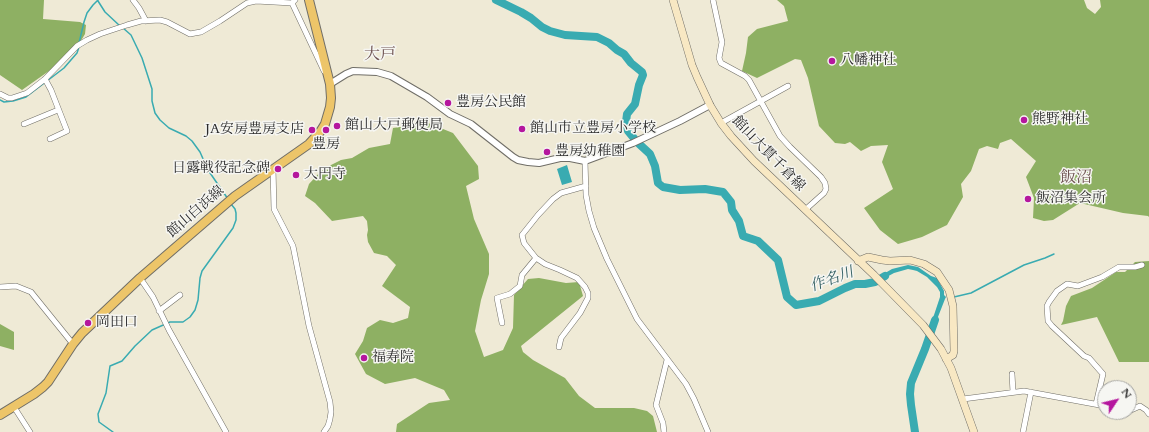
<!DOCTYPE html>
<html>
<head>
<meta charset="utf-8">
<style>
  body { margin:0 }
  #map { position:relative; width:1149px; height:432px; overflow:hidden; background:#efead6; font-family:Cardo,serif }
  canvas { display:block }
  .north { position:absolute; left:1097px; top:380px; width:40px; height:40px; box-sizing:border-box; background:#f6f6f2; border:1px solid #a5a5a2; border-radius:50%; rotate:55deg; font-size:11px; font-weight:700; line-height:16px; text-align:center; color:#2b2b2b }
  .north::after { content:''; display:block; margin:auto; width:14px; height:18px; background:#b5179e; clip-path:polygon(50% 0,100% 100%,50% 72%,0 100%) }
</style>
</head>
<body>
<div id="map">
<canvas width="1149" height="432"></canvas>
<div class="north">N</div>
</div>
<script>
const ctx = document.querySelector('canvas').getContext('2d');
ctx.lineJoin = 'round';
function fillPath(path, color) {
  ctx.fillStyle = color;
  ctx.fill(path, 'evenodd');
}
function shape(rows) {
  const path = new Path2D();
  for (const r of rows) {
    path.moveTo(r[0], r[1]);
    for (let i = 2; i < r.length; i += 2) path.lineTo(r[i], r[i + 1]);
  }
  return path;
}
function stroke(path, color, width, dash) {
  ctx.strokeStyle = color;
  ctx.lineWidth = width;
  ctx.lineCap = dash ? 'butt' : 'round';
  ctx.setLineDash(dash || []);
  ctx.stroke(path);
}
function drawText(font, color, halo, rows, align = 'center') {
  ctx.font = font + ' Cardo,"Noto Serif JP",serif';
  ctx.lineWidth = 3;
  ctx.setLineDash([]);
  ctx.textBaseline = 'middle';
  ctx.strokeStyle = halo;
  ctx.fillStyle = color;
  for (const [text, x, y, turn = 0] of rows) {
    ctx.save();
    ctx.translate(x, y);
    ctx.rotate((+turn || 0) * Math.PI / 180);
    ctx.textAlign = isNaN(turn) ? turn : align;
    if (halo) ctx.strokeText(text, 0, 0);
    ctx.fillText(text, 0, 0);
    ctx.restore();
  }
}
const forest = shape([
  [0,0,44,0,43,19,80,22,86,25,85,34,73,54,22,90,0,75],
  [777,0,1084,0,1087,8,1095,14,1101,7,1100,0,1149,0,1149,217,1148,216,1123,213,1080,203,1053,220,1044,221,1033,218,1034,198,1026,177,1036,161,1011,139,1000,143,998,149,987,146,979,149,971,171,961,184,963,197,947,225,922,237,898,244,880,230,864,208,893,189,882,162,888,145,871,146,861,151,850,142,845,144,835,143,819,126,808,78,801,60,795,59,757,78,742,71,746,53,748,37,757,29,788,21,784,6],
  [428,123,453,133,478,166,479,179,466,186,474,219,489,254,489,274,481,300,475,331,484,357,503,350,513,328,514,295,528,279,539,278,566,283,579,282,583,296,521,346,523,352,533,360,565,378,579,396,595,408,634,408,647,411,653,416,657,432,396,432,397,424,429,403,450,400,444,390,415,378,385,384,366,374,355,354,363,341,367,328,380,320,393,323,408,318,410,307,382,286,396,265,387,256,374,253,368,242,367,235,368,230,367,221,363,216,332,221,315,203,305,196,309,184,320,172,329,166,341,160,352,158,369,148,390,144,393,128],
  [1149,261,1149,362,1119,362,1097,317,1061,325,1063,321,1066,306,1071,296,1092,288,1116,272,1125,272,1135,262],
  [0,324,14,332,14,350,0,346]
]);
const water = shape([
  [567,165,572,182,562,185,557,169],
  [908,265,918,267,931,276,937,278,944,291,944,295,946,297,945,299,936,322,936,325,934,332,929,326,934,315,940,297,940,292,937,287,927,277,917,271,913,270,908,269,894,273,883,279,880,276,892,269]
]);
const stream = shape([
  [98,1,105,12,120,26],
  [123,28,131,35,142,58,152,89,152,101,155,113,160,120,169,128,186,136,192,141,200,152,208,170,228,199],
  [79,43,84,22,87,13,93,5,98,0],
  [0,100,4,102,13,101,26,97,64,68,77,53,79,47],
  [954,297,971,293,1024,265,1045,258,1054,254],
  [113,432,99,422,98,414,106,393,110,366,122,361,135,346,152,330,170,322,183,322,190,317,195,310,198,300,200,278,202,271,233,228,236,220,236,213,235,209,231,204]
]);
const river = shape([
  [496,0,521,12,531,18,542,27,550,31,565,35,597,37,609,43,617,50,624,54,631,63,642,72,643,75,639,85,635,104,627,114,626,122,628,131,637,142,650,154,655,166,658,183,663,187,680,190,705,189,723,192,731,202,732,210,739,221,743,236,758,241,778,260,787,297,796,305,819,301,845,288,855,284,865,284,875,282,885,276],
  [915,432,911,405,910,394,911,383,925,349,935,320]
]);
const minor = shape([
  [133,0,139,8,146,21],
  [713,0,722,42,719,58,721,63,745,76,749,80,780,136,790,147,821,177,825,183,826,189,824,193,805,210],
  [292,3,324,71],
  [45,79,51,90,67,131,50,139],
  [0,94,8,98,12,98,27,93,45,79,77,46,87,40,100,34,127,25,141,21,160,20,167,22,190,34,195,33,201,32,220,21,247,3,256,1,292,3,295,0],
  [721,123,788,86],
  [24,124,58,110],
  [585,161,586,195,589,211,594,228,607,259,637,319,686,384,694,399,708,432],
  [273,168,274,209,293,246,309,326,330,402,331,412,330,419,328,426,324,432],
  [140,278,153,297,169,330,226,432],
  [0,287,16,286,31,292,73,344],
  [159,311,180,295],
  [502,323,497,298,510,294,520,286,522,275,536,258],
  [559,347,561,338,580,313,588,298,588,293,585,287,577,278,560,270,545,264,536,258,524,243,522,235,538,215,553,199,561,193,586,186],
  [1012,374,1013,392],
  [963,399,1024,391,1105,406],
  [1096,404,1103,374,1089,358,1084,356,1052,326,1048,321,1047,306,1049,302,1057,291,1067,284,1078,286,1102,277,1119,267,1135,267,1142,265],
  [14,407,30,432],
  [1129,411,1140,406,1146,410,1149,414],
  [664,432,663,423,656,405,667,360],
  [1023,432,1031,392]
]);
const tertiary = shape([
  [330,84,346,74,353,71,377,72,391,76,427,97,450,114,471,124,513,157,518,160,528,162,539,163,560,158,570,158,585,161,633,143,680,121,710,105]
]);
const secondary = shape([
  [673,0,692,65,697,77,710,105,721,123,731,136,754,161,874,275,923,325,941,349,951,368,974,432],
  [858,261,868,257,882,260,890,261,910,260,924,264,937,272,949,290,953,306,954,351,953,355,946,359]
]);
const primary = shape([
  [0,415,34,394,43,387,48,382,73,344,82,333,140,278,235,196,309,144,320,132,325,124,330,107,331,98,330,84,309,0]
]);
const markers = [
  [832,61,4,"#b5179e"],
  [448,103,4,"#b5179e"],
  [1024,120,4,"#b5179e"],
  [337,126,4,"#b5179e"],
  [522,129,4,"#b5179e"],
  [312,130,4,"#b5179e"],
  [326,130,4,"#b5179e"],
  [547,152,4,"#b5179e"],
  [278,169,4,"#b5179e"],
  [296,175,4,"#b5179e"],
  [1028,199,4,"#b5179e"],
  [88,323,4,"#b5179e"],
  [364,358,4,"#b5179e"]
];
const poiNames = [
  ["八幡神社",840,61],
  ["豊房公民館",456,103],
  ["熊野神社",1032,120],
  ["館山大戸郵便局",345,126],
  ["館山市立豊房小学校",530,129],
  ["JA安房豊房支店",304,130,"right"],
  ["豊房",326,145,"center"],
  ["豊房幼稚園",555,152],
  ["日露戦役記念碑",270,169,"right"],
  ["大円寺",304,175],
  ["飯沼集会所",1036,199],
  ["岡田口",96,323],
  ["福寿院",372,358]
];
const streetNames = [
  ["館山大貫千倉線",768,154,46],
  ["館山白浜線",196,212,-41]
];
const waterNames = [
  ["作名川",832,280,-20]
];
const quarterNames = [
  ["大戸",380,55],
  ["飯沼",1076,178]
];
fillPath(forest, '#8eb063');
fillPath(water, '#39abb1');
stroke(stream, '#39abb1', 1.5);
stroke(river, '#39abb1', 8);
stroke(minor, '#706e67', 6);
stroke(tertiary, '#706e67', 8);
stroke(secondary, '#706e67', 8);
stroke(primary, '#706e67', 10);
stroke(minor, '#fff', 5);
stroke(tertiary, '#fff', 6);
stroke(secondary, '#f8e8c3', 7);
stroke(primary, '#edc569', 8);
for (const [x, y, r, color] of markers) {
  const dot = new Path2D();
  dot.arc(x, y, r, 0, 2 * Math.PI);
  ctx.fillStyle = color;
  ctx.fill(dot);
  stroke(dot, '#f6f6f2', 1.5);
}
drawText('14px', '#2b2b2b', '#f6f6f2', poiNames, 'left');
drawText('14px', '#2b2b2b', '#f6f6f2', streetNames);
drawText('italic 15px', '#315e61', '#f6f6f2', waterNames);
drawText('16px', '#6f5452', '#f6f6f2', quarterNames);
</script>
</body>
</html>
